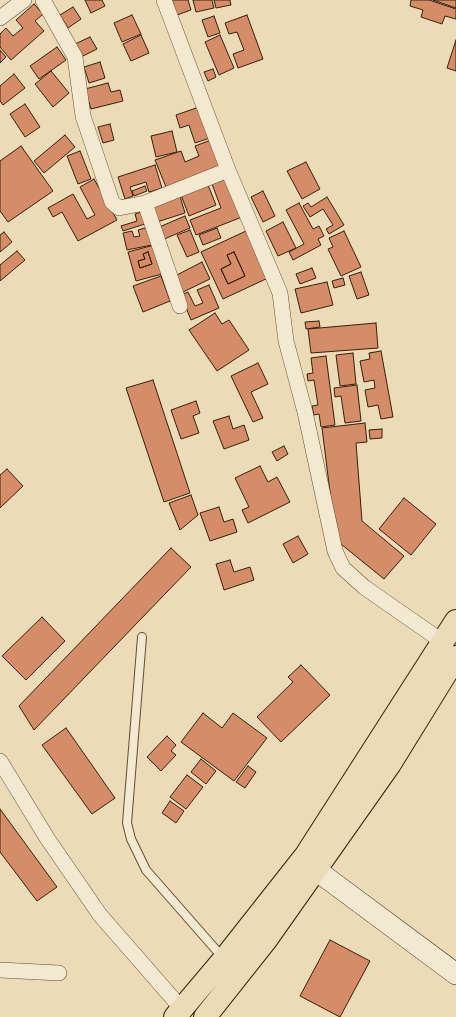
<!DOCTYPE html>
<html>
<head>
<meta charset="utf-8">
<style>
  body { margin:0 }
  canvas { display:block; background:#ecdbb7 }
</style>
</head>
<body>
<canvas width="456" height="1017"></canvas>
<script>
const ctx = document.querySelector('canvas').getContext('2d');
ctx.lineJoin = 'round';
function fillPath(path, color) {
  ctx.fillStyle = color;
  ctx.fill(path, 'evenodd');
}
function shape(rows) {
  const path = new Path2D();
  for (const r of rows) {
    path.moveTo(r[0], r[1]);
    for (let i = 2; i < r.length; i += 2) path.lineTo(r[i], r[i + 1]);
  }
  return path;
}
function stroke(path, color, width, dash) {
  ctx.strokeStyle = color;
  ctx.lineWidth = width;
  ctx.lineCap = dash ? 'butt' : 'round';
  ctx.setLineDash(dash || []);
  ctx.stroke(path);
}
const building = shape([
  [85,0,102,0,105,6,91,13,85,0],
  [172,0,188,0,191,10,177,15,172,0],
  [193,0,212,0,214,8,196,12,193,0],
  [214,0,230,0,231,5,216,8,214,0],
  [411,0,429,0,456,9,456,19,445,16,442,24,421,17,423,10,410,6,411,0],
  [433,0,456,0,456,8,433,0],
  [34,4,43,14,35,21,44,31,11,60,0,47,0,34,6,28,13,36,23,28,16,20,34,4],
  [73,7,81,19,68,28,60,15,73,7],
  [132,15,141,34,122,42,114,23,132,15],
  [247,15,263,59,238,68,233,54,244,50,237,32,229,34,225,23,247,15],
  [214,16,220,33,208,37,202,20,214,16],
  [141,35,149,53,131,61,123,44,141,35],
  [220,35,234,68,219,75,205,42,220,35],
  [90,37,97,49,81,57,75,44,90,37],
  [456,40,456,71,447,68,456,40],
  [57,47,66,60,39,79,30,66,57,47],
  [0,50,6,57,0,63,0,50],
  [100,62,105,78,89,83,84,67,100,62],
  [213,69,216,77,208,81,204,72,213,69],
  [51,71,69,93,53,107,35,84,51,71],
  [14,74,25,88,3,105,0,101,0,86,14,74],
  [108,83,111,92,120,90,123,101,91,109,85,89,108,83],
  [25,104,40,127,25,137,10,114,25,104],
  [199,107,210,138,195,143,189,125,180,128,176,115,199,107],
  [110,124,114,140,103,143,98,127,110,124],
  [172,131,177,152,156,157,151,136,172,131],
  [65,135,75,147,44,173,34,161,65,135],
  [211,140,221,166,166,187,155,160,181,151,185,162,199,156,195,146,211,140],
  [21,146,53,191,8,222,0,211,0,161,21,146],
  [80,151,91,179,78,184,67,156,80,151],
  [306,162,320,189,302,199,287,171,306,162],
  [155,165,162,188,149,192,146,182,130,187,133,196,125,199,118,177,155,165],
  [94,179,117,220,78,241,62,212,53,217,48,208,73,194,87,219,95,215,80,187,94,179],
  [226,179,242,217,196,235,190,220,221,208,212,184,226,179],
  [208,185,216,205,189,216,181,195,208,185],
  [145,186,147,191,134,196,132,191,145,186],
  [263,191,275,216,263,222,251,197,263,191],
  [180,196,185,213,157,222,152,205,180,196],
  [327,197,344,225,329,234,326,229,333,225,323,209,310,217,303,206,308,203,311,207,327,197],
  [299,203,313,229,319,226,324,236,318,239,321,245,293,260,289,252,304,244,286,210,299,203],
  [141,212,145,224,123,231,121,226,137,221,135,214,141,212],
  [185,216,190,228,162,240,157,228,185,216],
  [283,222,296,248,278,256,266,231,283,222],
  [148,227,152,245,127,250,123,233,132,231,134,237,140,236,138,230,148,227],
  [217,228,221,238,203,245,199,235,217,228],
  [190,230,199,252,187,257,177,235,190,230],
  [246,231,268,278,223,299,201,252,246,231],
  [234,252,245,276,228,284,221,269,231,264,227,255,234,252],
  [344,231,361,267,341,276,328,249,333,247,329,238,344,231],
  [4,232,12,242,0,252,0,235,4,232],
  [154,245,162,274,136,281,128,252,154,245],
  [148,252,152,264,140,268,138,261,145,259,143,254,148,252],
  [17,251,25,260,0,281,0,265,17,251],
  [148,252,152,264,140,268,138,261,145,259,143,254,148,252],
  [234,252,245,276,228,284,221,269,231,264,227,255,234,252],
  [202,262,210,279,183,292,175,276,202,262],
  [312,268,316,278,300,284,296,274,312,268],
  [361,272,369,295,357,299,349,276,361,272],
  [161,276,170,301,143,312,133,286,161,276],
  [343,278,345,285,334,288,332,281,343,278],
  [327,282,333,305,301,313,295,289,327,282],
  [209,285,219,308,191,320,181,295,188,292,195,306,203,303,197,290,209,285],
  [215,313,222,324,229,320,249,350,217,371,189,330,215,313],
  [319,321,320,327,306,329,305,322,319,321],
  [376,323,378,348,311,353,308,329,376,323],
  [381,351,393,417,381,419,378,405,368,407,365,390,375,388,374,380,364,382,360,361,370,359,369,353,381,351],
  [353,353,356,384,340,386,336,355,353,353],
  [326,356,335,425,321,427,319,414,314,415,312,406,318,405,314,380,308,381,307,374,313,373,311,358,326,356],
  [258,363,268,384,251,392,263,418,253,422,231,376,258,363],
  [153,380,190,493,164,502,126,388,153,380],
  [357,385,361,421,345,423,341,396,335,397,334,388,357,385],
  [196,401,200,413,193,416,199,433,181,439,171,410,196,401],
  [229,416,233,429,244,425,249,440,224,449,213,421,229,416],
  [365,423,367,442,356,443,362,521,404,556,384,579,336,540,322,428,365,423],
  [382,429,382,438,370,439,369,430,382,429],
  [284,446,288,454,277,461,272,452,284,446],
  [260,466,268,482,277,477,290,502,248,523,242,510,249,507,235,478,260,466],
  [7,469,23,486,0,508,0,475,7,469],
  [191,495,198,515,180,530,169,503,191,495],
  [404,498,436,524,411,555,379,529,404,498],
  [219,507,224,522,233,519,237,532,210,541,200,513,219,507],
  [298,536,308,554,293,563,283,544,298,536],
  [171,548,191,567,34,730,19,706,171,548],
  [230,560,234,572,250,567,254,580,224,590,216,564,230,560],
  [42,617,65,641,26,680,2,656,42,617],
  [301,665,330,695,281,742,257,717,293,682,288,677,301,665],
  [203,713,222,728,233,713,267,738,234,781,181,742,203,713],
  [66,728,115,798,92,814,42,745,66,728],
  [167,736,176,745,171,751,176,755,161,771,147,757,167,736],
  [201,759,216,771,206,784,191,772,201,759],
  [248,766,256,772,245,788,236,782,248,766],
  [187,775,203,787,186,809,170,797,187,775],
  [170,801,184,811,176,823,162,813,170,801],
  [0,809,57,887,37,901,0,852,0,809],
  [330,940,370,961,340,1017,300,996,330,940]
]);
const lane = shape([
  [142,637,127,823,131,839,146,870,224,959]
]);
const street = shape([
  [43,0,75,57,83,116,112,202,119,208,145,203,228,170],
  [164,0,228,170,280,293,286,341,305,412,335,551,343,568,364,587,443,642],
  [0,18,24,0],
  [145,203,180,306],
  [0,761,47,838,100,915,182,1009],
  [0,970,59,973]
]);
const secondary = shape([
  [316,870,456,974]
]);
const primary = shape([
  [175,1017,224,959,306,855,456,621],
  [205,1017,266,940,390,764,456,657]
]);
fillPath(building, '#d58c69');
stroke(building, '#372009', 1);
stroke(lane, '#644f34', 10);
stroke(street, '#644f34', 16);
stroke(secondary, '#372009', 22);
stroke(primary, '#372009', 24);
stroke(lane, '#f3e8d0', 8);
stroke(street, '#f3e8d0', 15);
stroke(secondary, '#f3e8d0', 21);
stroke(primary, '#ecdbb7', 22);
</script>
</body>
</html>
